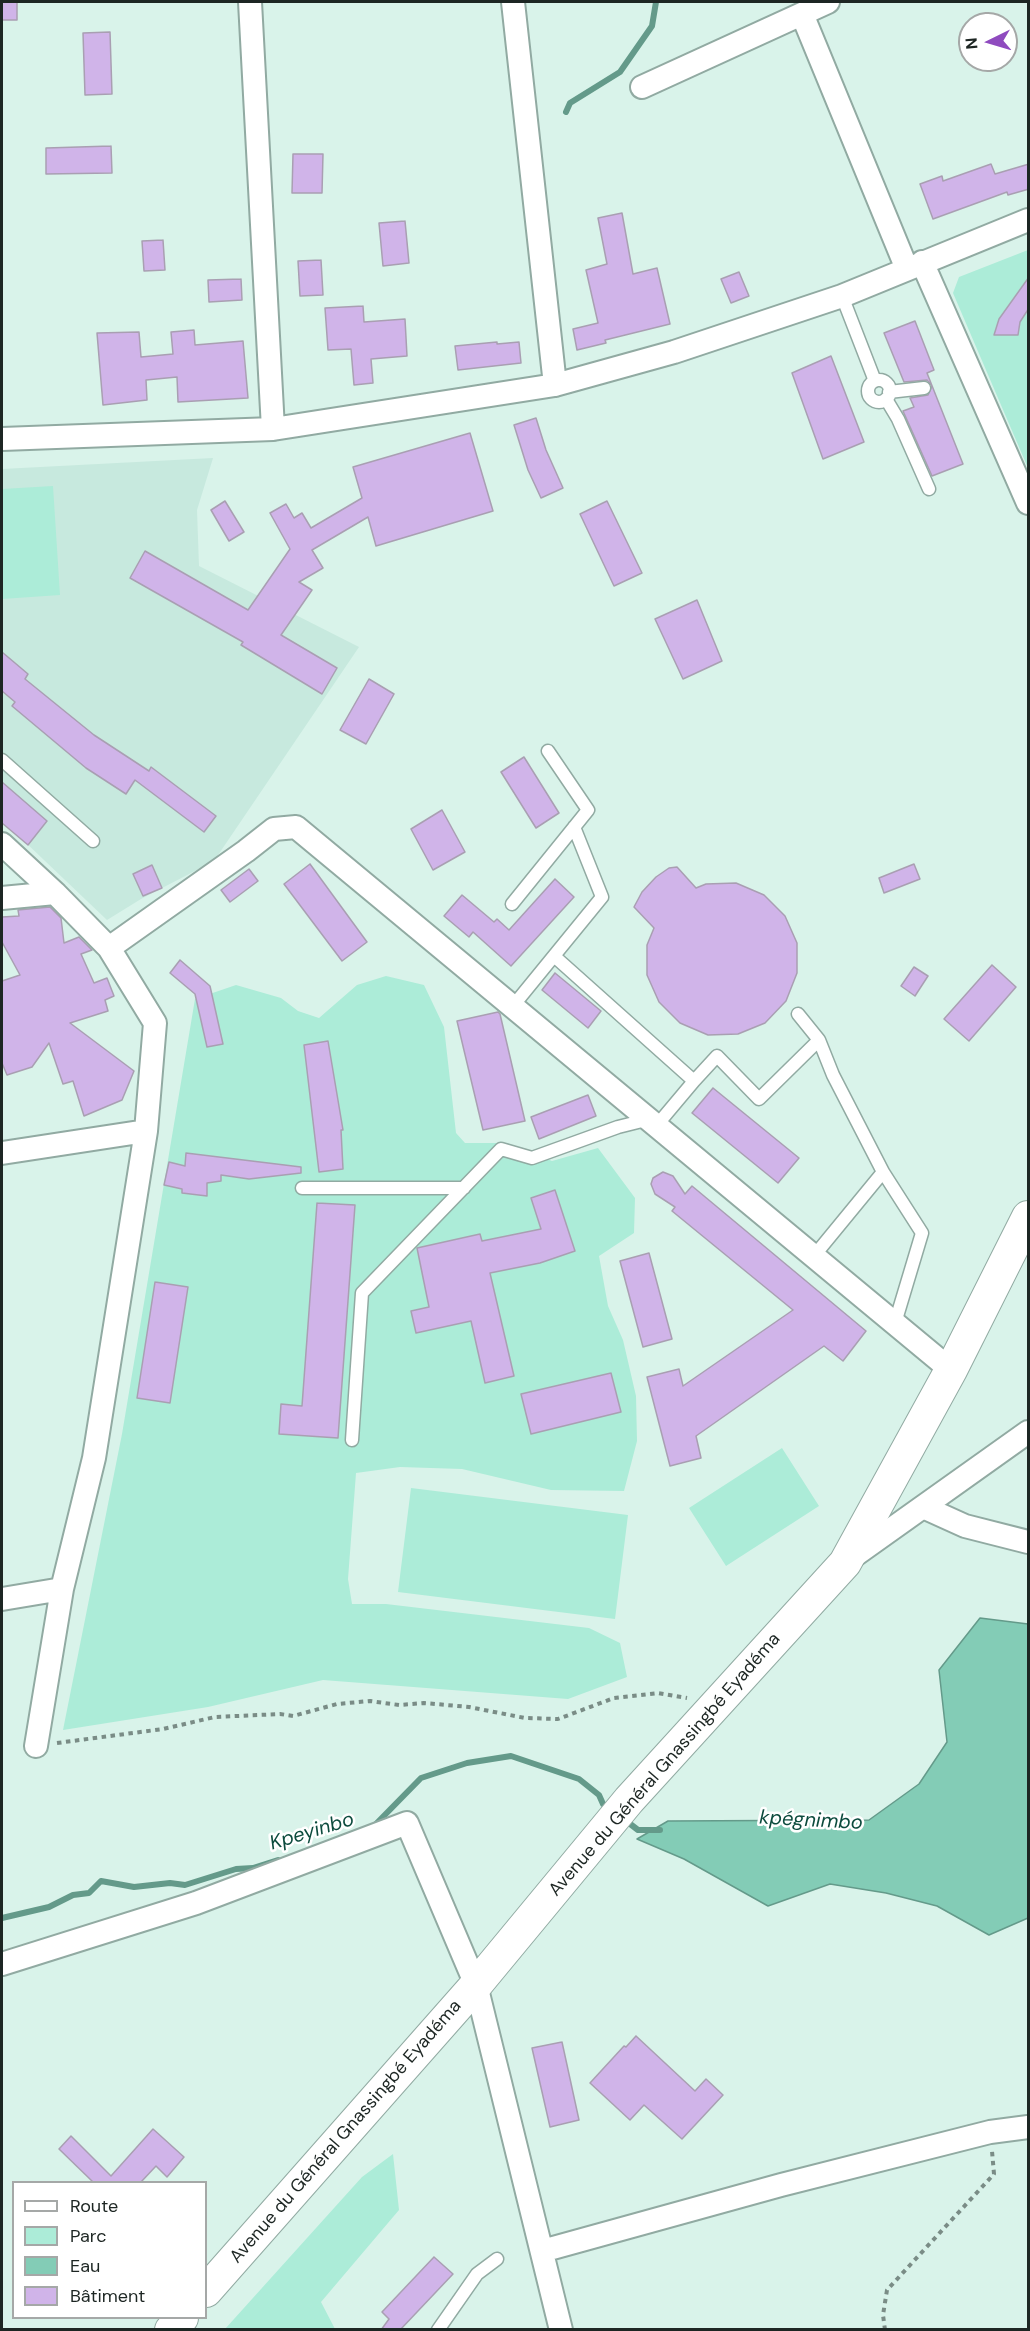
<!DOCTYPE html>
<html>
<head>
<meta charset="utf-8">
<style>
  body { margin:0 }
  #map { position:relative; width:1030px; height:2331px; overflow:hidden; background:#d9f3ea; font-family:"DM Sans",sans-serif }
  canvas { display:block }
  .frame { position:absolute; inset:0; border:3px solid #1d2623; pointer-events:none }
  .legend { position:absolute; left:12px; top:2181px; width:195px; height:138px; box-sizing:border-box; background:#fff; border:2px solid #a5a8a7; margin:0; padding:8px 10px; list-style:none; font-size:18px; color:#1d2623 }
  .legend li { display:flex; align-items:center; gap:12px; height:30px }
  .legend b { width:30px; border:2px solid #a5a8a7 }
  .north { position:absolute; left:958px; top:12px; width:60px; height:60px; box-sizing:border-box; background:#fff; border:2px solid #a5a8a7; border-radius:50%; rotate:265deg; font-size:16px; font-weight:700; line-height:24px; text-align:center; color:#1d2623 }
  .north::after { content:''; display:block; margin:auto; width:21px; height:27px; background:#8f4bbf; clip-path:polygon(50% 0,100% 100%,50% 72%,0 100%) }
</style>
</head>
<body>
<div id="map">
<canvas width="1030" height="2331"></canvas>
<div class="frame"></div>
<ul class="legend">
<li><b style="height:8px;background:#fff"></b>Route</li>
<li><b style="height:16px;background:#acecd8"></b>Parc</li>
<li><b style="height:16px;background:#83ccb6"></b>Eau</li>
<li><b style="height:16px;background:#d0b4e9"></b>Bâtiment</li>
</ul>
<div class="north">N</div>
</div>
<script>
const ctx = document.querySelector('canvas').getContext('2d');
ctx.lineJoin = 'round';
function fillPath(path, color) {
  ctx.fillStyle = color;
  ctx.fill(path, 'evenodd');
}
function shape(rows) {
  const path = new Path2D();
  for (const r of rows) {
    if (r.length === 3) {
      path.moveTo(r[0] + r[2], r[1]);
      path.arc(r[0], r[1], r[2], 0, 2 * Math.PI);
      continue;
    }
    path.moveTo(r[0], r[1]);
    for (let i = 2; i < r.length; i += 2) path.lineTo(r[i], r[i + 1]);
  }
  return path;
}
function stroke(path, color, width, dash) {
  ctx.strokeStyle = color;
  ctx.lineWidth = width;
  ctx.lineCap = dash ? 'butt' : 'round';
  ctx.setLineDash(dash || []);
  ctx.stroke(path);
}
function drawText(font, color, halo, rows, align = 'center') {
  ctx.font = font + ' "DM Sans",sans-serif';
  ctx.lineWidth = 5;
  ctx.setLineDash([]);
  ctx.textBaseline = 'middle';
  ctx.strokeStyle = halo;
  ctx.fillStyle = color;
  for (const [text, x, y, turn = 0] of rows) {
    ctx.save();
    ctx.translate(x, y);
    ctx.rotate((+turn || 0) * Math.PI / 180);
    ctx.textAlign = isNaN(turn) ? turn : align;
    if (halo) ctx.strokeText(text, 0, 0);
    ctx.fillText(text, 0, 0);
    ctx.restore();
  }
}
const built = shape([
  [213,458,197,510,199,566,359,647,214,861,141,899,107,920,2,820,2,469]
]);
const green = shape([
  [1028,250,1028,468,953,293,959,277],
  [53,486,60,595,2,599,2,489],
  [386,976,424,985,444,1027,456,1133,465,1143,507,1143,552,1161,598,1148,635,1198,634,1233,599,1256,608,1306,623,1340,636,1396,637,1441,624,1491,551,1490,462,1469,400,1467,356,1473,348,1579,352,1604,386,1604,589,1628,620,1643,627,1677,568,1699,323,1680,208,1707,63,1730,122,1434,195,999,236,985,281,998,298,1011,319,1018,357,985],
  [782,1448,819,1506,726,1566,689,1508],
  [411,1488,628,1515,615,1619,398,1592],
  [393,2154,399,2210,321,2302,335,2329,225,2329,362,2177]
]);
const water = shape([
  [980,1618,1028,1624,1028,1918,989,1935,937,1906,886,1893,830,1884,768,1906,684,1859,637,1839,668,1821,869,1820,919,1784,947,1742,939,1670,980,1618]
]);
const stream = shape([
  [566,112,570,103,620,72,652,26,656,2],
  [625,1820,638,1830,660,1830],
  [372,1828,421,1778,467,1763,511,1756,579,1779,599,1795,603,1804,610,1809],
  [2,1918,49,1907,73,1895,89,1893,101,1881,134,1887,170,1883,185,1885,236,1869,253,1868,278,1860]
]);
const building = shape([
  [2,2,17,2,17,20,2,20,2,2],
  [110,32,112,94,85,95,83,33,110,32],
  [111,146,112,173,46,174,46,148,111,146],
  [293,154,323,154,322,193,292,193,293,154],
  [991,164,995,174,1029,164,1029,189,1008,195,1007,192,933,219,920,184,942,176,943,181,991,164],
  [622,213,633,274,657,268,670,324,605,340,606,343,577,350,573,329,598,323,586,270,607,264,598,218,622,213],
  [405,221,409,263,383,266,379,223,405,221],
  [163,240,165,270,144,271,142,241,163,240],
  [321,260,323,295,300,296,298,261,321,260],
  [739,272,749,296,731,303,721,279,739,272],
  [1029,277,1029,308,1020,322,1018,335,994,335,999,319,1029,277],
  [241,279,242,300,209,302,208,280,241,279],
  [363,306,364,322,405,319,407,356,371,359,373,383,354,385,351,349,328,350,325,308,363,306],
  [915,321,934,370,927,373,963,464,932,476,903,411,914,407,910,398,928,395,932,386,927,380,904,382,884,333,915,321],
  [194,330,195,345,243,341,248,398,178,402,177,377,146,380,147,400,103,405,97,333,139,332,141,357,173,354,171,332,194,330],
  [497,342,497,344,519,342,521,363,458,370,455,346,497,342],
  [831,356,864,442,823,459,792,373,831,356],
  [536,418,546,450,563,488,541,498,528,470,514,425,536,418],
  [470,433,493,511,376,546,368,517,312,550,323,568,299,582,312,590,281,635,337,668,322,694,241,645,243,642,130,578,145,551,248,610,290,549,270,513,286,504,294,518,302,513,311,528,362,498,353,467,470,433],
  [225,501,244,532,229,541,211,510,225,501],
  [607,501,642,573,614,586,580,514,607,501],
  [697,600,722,661,683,679,655,619,697,600],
  [2,652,28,674,25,679,94,735,149,771,151,767,216,816,204,832,135,780,126,794,86,768,12,706,15,702,2,691,2,652],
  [369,679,394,694,366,744,340,730,369,679],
  [524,757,559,813,536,828,501,772,524,757],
  [2,782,47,821,28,845,2,823,2,782],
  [442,810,465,852,433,870,411,829,442,810],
  [310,864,367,942,342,961,284,884,310,864],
  [914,864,920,879,884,893,879,878,914,864],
  [152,865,162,888,143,896,133,874,152,865],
  [677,867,696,888,706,884,736,883,764,895,785,916,797,943,797,973,786,1001,765,1023,738,1034,708,1035,680,1023,659,1002,647,975,647,945,654,928,634,907,642,892,656,877,669,868,677,867],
  [249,869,258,881,230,902,221,890,249,869],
  [555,879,574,897,511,966,473,932,469,937,444,916,462,895,494,922,497,919,509,930,555,879],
  [50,907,61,918,64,943,79,937,92,950,81,954,94,983,107,978,114,996,105,1000,108,1011,70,1023,134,1071,122,1100,84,1116,73,1081,63,1084,49,1043,32,1067,7,1075,2,1063,2,981,20,975,2,942,2,917,19,916,18,910,50,907],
  [180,960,210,986,223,1044,207,1047,195,994,170,973,180,960],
  [992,965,1016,987,969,1041,944,1019,992,965],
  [914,967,928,976,915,996,901,986,914,967],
  [555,973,601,1011,588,1028,542,990,555,973],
  [498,1012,500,1014,525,1121,483,1130,457,1021,498,1012],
  [328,1041,343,1130,341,1130,343,1169,319,1172,304,1045,328,1041],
  [713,1088,799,1158,778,1183,692,1113,713,1088],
  [588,1095,596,1116,539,1139,531,1117,588,1095],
  [186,1153,301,1167,301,1173,249,1179,221,1175,221,1181,207,1183,207,1196,182,1193,182,1189,164,1185,169,1162,185,1166,186,1153],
  [663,1172,673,1176,685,1194,692,1186,866,1331,843,1361,824,1346,696,1436,701,1458,670,1466,647,1377,679,1369,683,1386,793,1310,672,1211,675,1207,655,1194,651,1184,653,1178,663,1172],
  [555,1190,575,1251,540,1263,490,1273,514,1376,485,1383,471,1321,416,1333,411,1311,429,1307,417,1248,480,1234,482,1241,541,1229,531,1198,555,1190],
  [317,1203,355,1205,338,1438,279,1434,281,1404,302,1406,317,1203],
  [649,1253,672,1339,643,1347,620,1261,649,1253],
  [155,1282,188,1287,170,1403,137,1398,155,1282],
  [611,1373,621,1412,531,1434,521,1394,611,1373],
  [636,2036,695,2091,706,2079,723,2095,682,2139,644,2105,630,2120,590,2083,624,2046,626,2047,636,2036],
  [562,2042,579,2120,550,2127,532,2048,562,2042],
  [153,2129,184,2157,167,2177,156,2166,141,2182,93,2182,59,2149,71,2136,111,2176,153,2129],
  [434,2257,453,2274,400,2330,381,2330,389,2319,382,2312,434,2257]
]);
const path = shape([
  [57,1743,163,1729,215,1717,280,1714,293,1716,337,1704,370,1701,399,1705,424,1703,469,1707,525,1718,558,1719,614,1698,658,1693,687,1698],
  [885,2330,883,2315,887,2290,994,2174,992,2151]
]);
const lane = shape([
  [842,296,875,381],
  [879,391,11],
  [889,392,924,388],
  [886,399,898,419,929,489],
  [2,760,93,841],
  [512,904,588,810,548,751],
  [554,956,694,1081,657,1125],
  [513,1006,602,897,574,827],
  [694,1081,717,1056,759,1099,819,1040,798,1014],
  [883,1172,922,1233,895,1323],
  [302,1188,464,1188],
  [814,1256,883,1172,833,1075,819,1040],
  [352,1440,362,1293,501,1149,532,1158,618,1127,650,1119],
  [438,2330,477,2274,497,2259]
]);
const street = shape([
  [250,2,273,429],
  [513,2,555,385],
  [802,14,907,269],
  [642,87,828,2],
  [922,262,1028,503],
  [2,439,273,429,555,385,674,352,842,296,1028,220],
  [2,844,55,893,109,948,155,1023,146,1131,94,1458,62,1589,36,1746],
  [2,898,55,893],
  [109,948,246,851,274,829,296,827,951,1370],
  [2,1153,146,1131],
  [923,1507,965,1526,1028,1542],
  [851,1558,1028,1432],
  [2,1599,62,1589],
  [2,1964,196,1903,407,1823,476,1985,561,2330],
  [542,2251,781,2185,990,2132,1028,2127]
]);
const secondary = shape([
  [206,2291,476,1985,629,1800,845,1563,951,1370,1028,1217],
  [171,2330,182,2318]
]);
const streetNames = [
  ["Avenue du Général Gnassingbé Eyadéma",665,1765,-49],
  ["Avenue du Général Gnassingbé Eyadéma",346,2132,-49]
];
const waterNames = [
  ["kpégnimbo",811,1821,3],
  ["Kpeyinbo",312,1832,-17]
];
fillPath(built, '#c7e9de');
fillPath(green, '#acecd8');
fillPath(water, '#83ccb6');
stroke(water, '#649a8a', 1.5);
stroke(stream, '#649a8a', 6);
fillPath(building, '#d0b4e9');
stroke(building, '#a99fb2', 1.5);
stroke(lane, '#91aaa2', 15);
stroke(street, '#91aaa2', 26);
stroke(secondary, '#91aaa2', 34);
stroke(path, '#7a8c86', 4, [4.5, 4.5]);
stroke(lane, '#fff', 12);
stroke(street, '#fff', 22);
stroke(secondary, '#fff', 32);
drawText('18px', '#1d2623', '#fff', streetNames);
drawText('italic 20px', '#0c4b3d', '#fff', waterNames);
</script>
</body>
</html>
